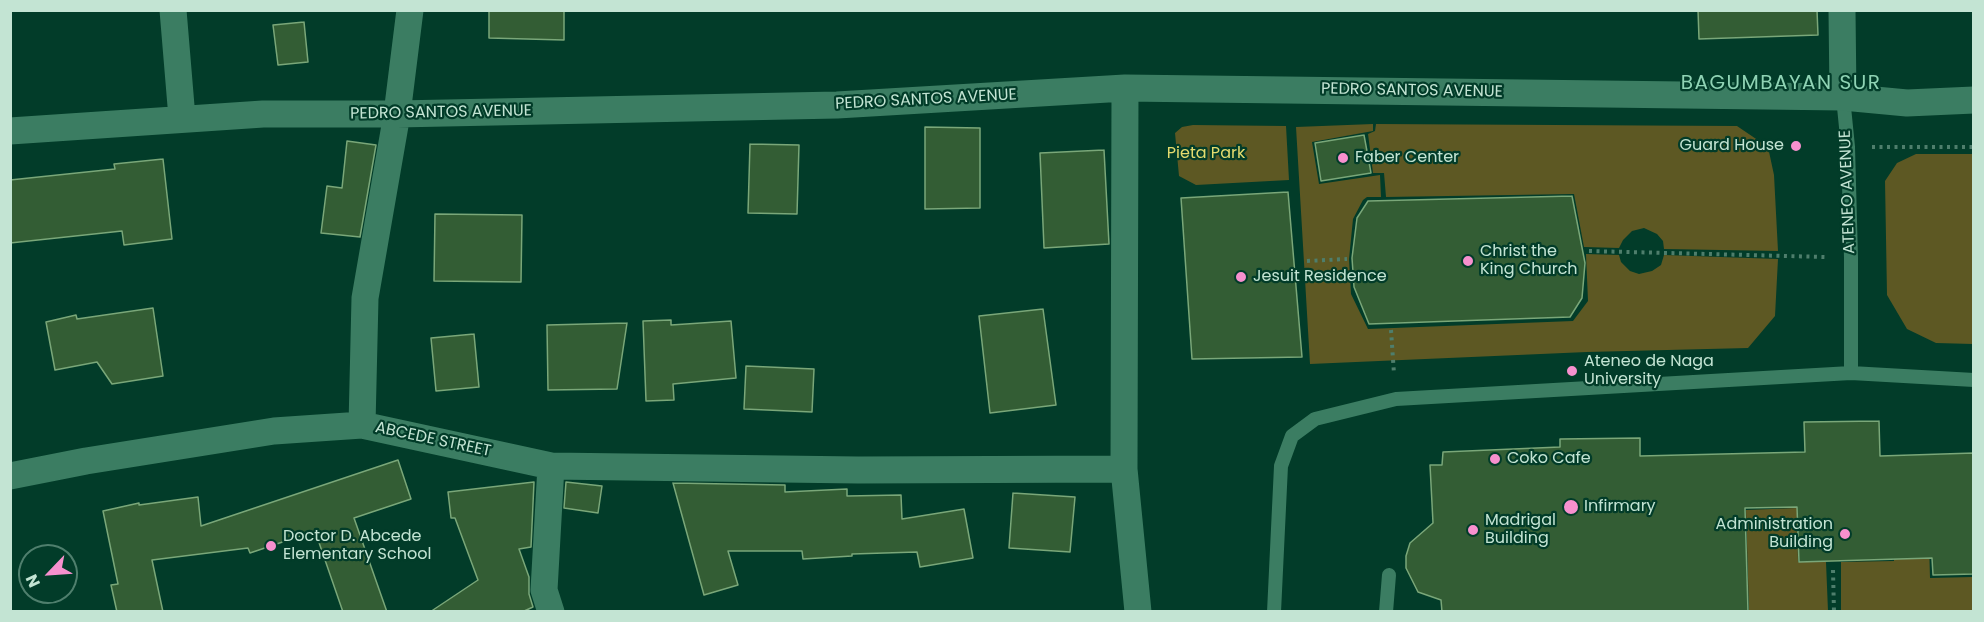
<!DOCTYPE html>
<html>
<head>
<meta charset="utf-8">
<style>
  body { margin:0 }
  #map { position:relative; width:1984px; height:622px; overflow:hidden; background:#023c29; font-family:Poppins,sans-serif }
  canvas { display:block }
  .frame { position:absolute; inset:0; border:12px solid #c3e4d3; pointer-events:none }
  .north { position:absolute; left:18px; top:544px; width:60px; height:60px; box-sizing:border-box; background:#023c29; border:2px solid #4f7f6d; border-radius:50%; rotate:245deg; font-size:16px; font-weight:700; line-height:24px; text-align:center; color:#c3e4d3 }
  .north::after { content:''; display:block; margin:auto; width:21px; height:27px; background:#f790ce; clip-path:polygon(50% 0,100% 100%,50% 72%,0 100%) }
</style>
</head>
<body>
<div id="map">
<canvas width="1984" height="622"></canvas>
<div class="frame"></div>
<div class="north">N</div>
</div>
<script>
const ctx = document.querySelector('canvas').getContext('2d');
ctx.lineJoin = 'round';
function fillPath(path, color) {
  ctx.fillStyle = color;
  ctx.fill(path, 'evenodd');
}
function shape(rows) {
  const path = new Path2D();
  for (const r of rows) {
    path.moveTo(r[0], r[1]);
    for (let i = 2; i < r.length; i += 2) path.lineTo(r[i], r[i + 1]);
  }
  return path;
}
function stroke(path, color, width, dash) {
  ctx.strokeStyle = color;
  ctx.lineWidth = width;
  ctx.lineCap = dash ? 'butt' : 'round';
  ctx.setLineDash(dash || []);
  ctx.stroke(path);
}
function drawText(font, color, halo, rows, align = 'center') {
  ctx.font = font + ' Poppins,sans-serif';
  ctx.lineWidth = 4.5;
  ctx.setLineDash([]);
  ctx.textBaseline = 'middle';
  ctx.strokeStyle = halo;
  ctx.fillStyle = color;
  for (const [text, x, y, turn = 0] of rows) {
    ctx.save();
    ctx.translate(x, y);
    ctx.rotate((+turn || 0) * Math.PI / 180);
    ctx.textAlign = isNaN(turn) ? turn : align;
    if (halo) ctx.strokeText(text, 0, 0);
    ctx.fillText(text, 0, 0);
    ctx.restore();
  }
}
const green = shape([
  [1373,124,1373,131,1312,142,1319,184,1380,175,1381,197,1367,197,1363,200,1353,219,1349,259,1351,294,1368,329,1573,321,1588,301,1586,254,1619,255,1621,262,1630,271,1639,274,1652,271,1661,265,1664,255,1778,259,1775,316,1748,348,1587,352,1310,364,1296,127],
  [1376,124,1737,126,1768,147,1774,175,1778,251,1664,249,1663,241,1657,234,1644,228,1632,231,1623,240,1619,248,1584,247,1574,194,1386,197,1384,173,1373,173,1368,134,1375,131],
  [1193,125,1286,126,1289,180,1196,185,1179,176,1175,133,1182,127],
  [1916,154,1973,154,1973,344,1936,343,1907,329,1887,295,1885,181,1897,163],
  [1893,505,1928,505,1930,578,1973,577,1973,611,1841,611,1841,562,1894,561],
  [1797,508,1798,562,1826,562,1828,611,1749,611,1746,510]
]);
const building = shape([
  [489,10,564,10,564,40,489,38,489,10],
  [1698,10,1817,10,1818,35,1699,39,1698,10],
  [304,22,308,62,278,65,273,25,304,22],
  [925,127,980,128,980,208,925,209,925,127],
  [1364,135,1371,173,1321,181,1315,143,1364,135],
  [347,141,376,145,360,237,321,233,327,186,342,188,347,141],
  [750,144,799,145,797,214,748,213,750,144],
  [1104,150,1109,244,1044,248,1040,153,1104,150],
  [163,159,172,239,124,245,122,231,10,243,10,180,115,169,114,164,163,159],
  [1288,192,1302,357,1192,359,1181,198,1288,192],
  [1572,196,1585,263,1582,298,1570,317,1369,324,1354,287,1352,258,1357,218,1368,201,1572,196],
  [435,214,522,215,521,282,434,281,435,214],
  [153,308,163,376,112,384,97,362,55,370,46,322,76,315,77,319,153,308],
  [1043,309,1056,405,990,413,979,316,1043,309],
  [671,320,671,325,731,321,736,378,673,384,674,400,646,401,643,321,671,320],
  [627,323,617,389,548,390,547,325,627,323],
  [474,334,479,387,436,391,431,338,474,334],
  [746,366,814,369,812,412,744,409,746,366],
  [1879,421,1880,456,1974,453,1974,574,1933,575,1932,558,1799,562,1797,507,1745,508,1748,612,1442,612,1441,600,1418,592,1406,568,1406,556,1410,543,1433,523,1430,465,1442,465,1443,452,1560,447,1560,439,1640,438,1640,456,1805,452,1804,422,1879,421],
  [398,460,411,499,354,518,387,612,343,612,315,531,250,553,248,548,152,560,163,612,117,612,111,585,118,584,103,511,139,503,139,505,198,497,201,526,398,460],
  [534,482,531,547,519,549,529,577,529,594,533,607,522,612,430,612,478,580,455,518,451,518,448,492,534,482],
  [566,482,602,486,598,513,564,508,566,482],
  [673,483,785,485,785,492,847,489,847,496,901,495,902,519,964,509,973,558,920,567,917,552,852,554,852,556,803,559,802,551,728,551,738,585,704,595,673,483],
  [1013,493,1075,497,1070,552,1009,548,1013,493]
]);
const path = shape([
  [1872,147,1974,147],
  [1589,251,1826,257],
  [1307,261,1347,259],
  [1391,330,1394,374],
  [1833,570,1834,612]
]);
const lane = shape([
  [1843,97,1848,147,1851,258,1851,373],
  [1274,612,1281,466,1292,436,1315,419,1396,399,1851,373,1974,380],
  [1386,612,1389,575]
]);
const street = shape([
  [173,10,182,118],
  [1842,10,1843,97],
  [1125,88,1124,469,1138,612],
  [10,131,263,114,397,114,837,105,1125,88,1843,97,1907,103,1974,100],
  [362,425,365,298,397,114,410,10],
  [10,476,86,461,274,431,362,425,551,466,858,470,1124,469],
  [551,612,544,590,551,466]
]);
const markers = [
  [1796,146,6,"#f790ce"],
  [1343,158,6,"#f790ce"],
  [1468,261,6,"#f790ce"],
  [1241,277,6,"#f790ce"],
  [1572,371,6,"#f790ce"],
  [1495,459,6,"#f790ce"],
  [1571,507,8,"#f790ce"],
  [1473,530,6,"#f790ce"],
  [1845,534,6,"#f790ce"],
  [271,546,6,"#f790ce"]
];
const streetNames = [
  ["PEDRO SANTOS AVENUE",1412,91,1],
  ["PEDRO SANTOS AVENUE",926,100,-3],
  ["PEDRO SANTOS AVENUE",441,113,-1],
  ["ATENEO AVENUE",1848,192,-92],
  ["ABCEDE STREET",433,440,12]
];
const poiNames = [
  ["Guard House",1784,146,"right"],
  ["Faber Center",1355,158],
  ["Christ the",1480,252],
  ["King Church",1480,270],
  ["Jesuit Residence",1253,277],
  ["Ateneo de Naga",1584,362],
  ["University",1584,380],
  ["Coko Cafe",1507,459],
  ["Infirmary",1584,507],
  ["Madrigal",1485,521],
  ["Building",1485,539],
  ["Administration",1833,525,"right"],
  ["Building",1833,543,"right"],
  ["Doctor D. Abcede",283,537],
  ["Elementary School",283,555]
];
const parkNames = [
  ["Pieta Park",1206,154]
];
const quarterNames = [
  ["BAGUMBAYAN SUR",1781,84]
];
fillPath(green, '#5d5823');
fillPath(building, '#335d34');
stroke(building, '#7aa779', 1.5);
stroke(path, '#4e7e6c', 4, [3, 4.5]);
stroke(lane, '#3b7d62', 14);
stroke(street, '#3b7d62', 27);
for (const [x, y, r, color] of markers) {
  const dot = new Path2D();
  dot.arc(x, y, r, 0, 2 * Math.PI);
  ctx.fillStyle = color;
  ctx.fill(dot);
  stroke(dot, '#023c29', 2);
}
drawText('16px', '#c3e4d3', '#023c29', streetNames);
drawText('16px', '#c3e4d3', '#023c29', poiNames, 'left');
drawText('16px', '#e4db6e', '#023c29', parkNames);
ctx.letterSpacing = '1.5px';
drawText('20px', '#8fd3b4', '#023c29', quarterNames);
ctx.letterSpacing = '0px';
</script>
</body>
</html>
